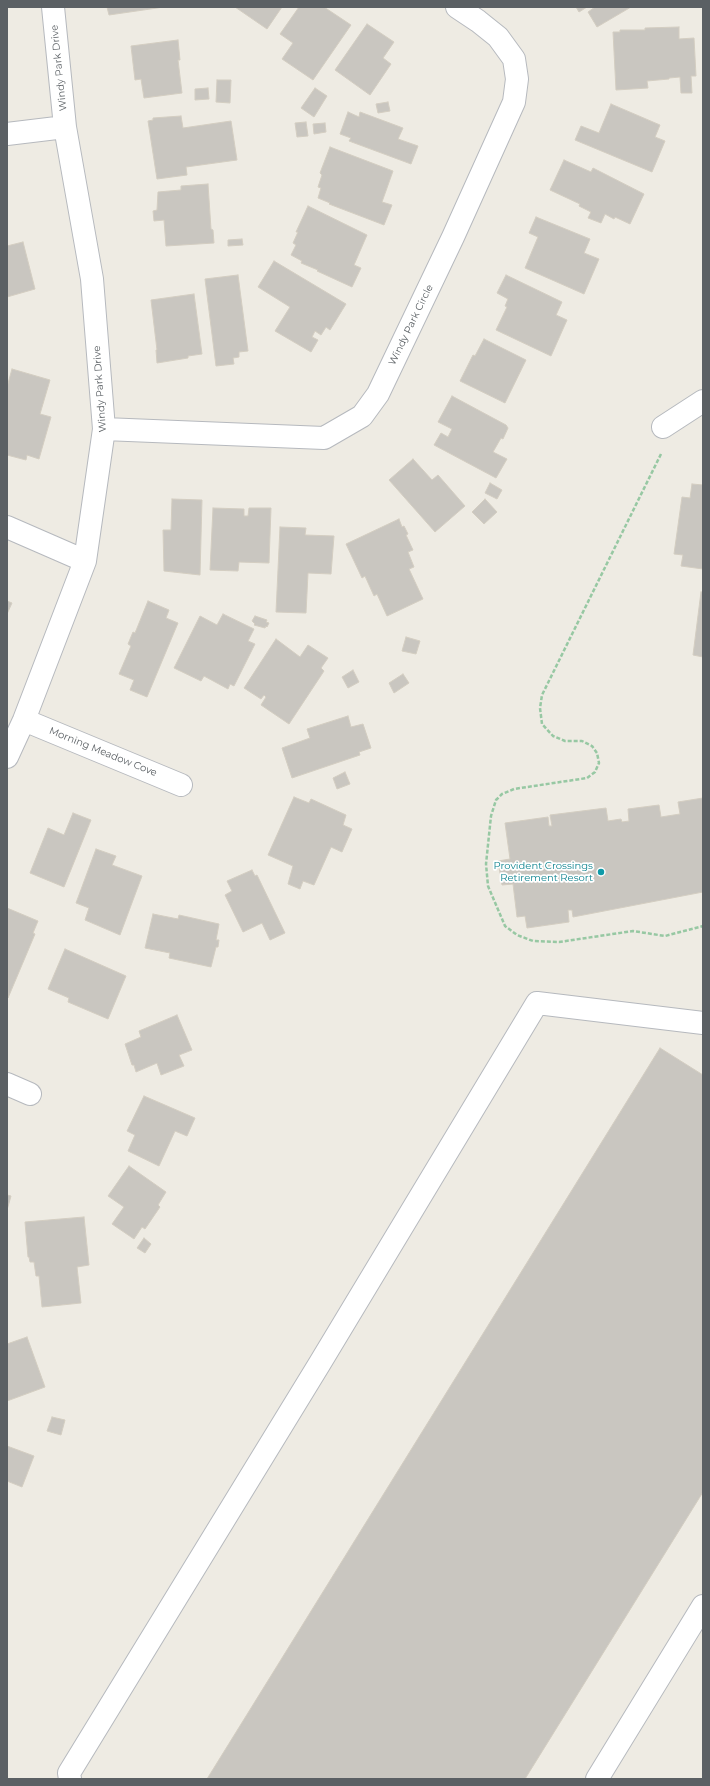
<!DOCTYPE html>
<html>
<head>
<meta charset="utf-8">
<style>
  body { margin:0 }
  #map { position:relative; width:710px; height:1786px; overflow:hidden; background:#eeebe3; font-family:Montserrat,sans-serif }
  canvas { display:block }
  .frame { position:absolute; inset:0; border:8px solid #5b6064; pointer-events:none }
</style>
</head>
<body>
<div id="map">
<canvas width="710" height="1786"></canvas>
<div class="frame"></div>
</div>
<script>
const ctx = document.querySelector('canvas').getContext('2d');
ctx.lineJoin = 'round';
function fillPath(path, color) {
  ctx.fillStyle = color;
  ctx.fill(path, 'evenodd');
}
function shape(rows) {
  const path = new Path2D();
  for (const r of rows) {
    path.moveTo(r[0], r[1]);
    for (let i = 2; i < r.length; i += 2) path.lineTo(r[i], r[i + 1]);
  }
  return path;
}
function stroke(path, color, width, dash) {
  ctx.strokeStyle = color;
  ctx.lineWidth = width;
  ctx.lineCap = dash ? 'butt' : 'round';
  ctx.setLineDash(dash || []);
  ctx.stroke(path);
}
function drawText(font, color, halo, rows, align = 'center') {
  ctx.font = font + ' Montserrat,sans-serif';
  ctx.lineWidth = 3.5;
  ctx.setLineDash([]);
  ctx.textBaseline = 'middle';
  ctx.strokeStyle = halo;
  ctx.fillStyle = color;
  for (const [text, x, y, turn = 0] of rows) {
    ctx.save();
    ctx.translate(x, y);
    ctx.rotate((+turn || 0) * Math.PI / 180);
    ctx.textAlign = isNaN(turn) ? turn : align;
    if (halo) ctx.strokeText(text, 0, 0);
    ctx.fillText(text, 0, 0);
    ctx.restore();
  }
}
const building = shape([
  [107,7,164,7,109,15,107,7],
  [235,7,282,7,267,29,235,7],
  [299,7,324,7,351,25,313,80,282,59,293,43,280,34,299,7],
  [576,7,587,7,579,12,576,7],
  [595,7,631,7,597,27,588,12,595,7],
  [367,24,394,42,383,58,391,64,370,95,335,70,367,24],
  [679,27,679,39,694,38,696,76,691,76,692,93,681,93,680,77,669,78,669,79,647,81,648,88,616,90,613,32,620,32,620,30,645,30,645,28,679,27],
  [178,40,180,60,178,60,182,93,144,98,141,79,135,80,131,46,178,40],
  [217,80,231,80,230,103,216,102,217,80],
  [208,88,209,99,195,100,195,89,208,88],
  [315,88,327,96,314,117,301,108,315,88],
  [388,102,390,111,378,113,376,104,388,102],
  [611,104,660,125,655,137,665,141,652,172,575,140,581,126,599,133,611,104],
  [348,112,359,117,360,112,403,128,398,139,418,146,411,164,349,141,351,138,340,134,348,112],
  [181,116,183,128,231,121,237,160,186,167,187,175,157,179,148,121,153,120,153,118,181,116],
  [306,122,308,136,297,137,295,123,306,122],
  [325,123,326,132,314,134,313,124,325,123],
  [330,147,393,171,382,202,392,205,384,225,329,204,330,203,318,198,321,188,318,187,322,175,320,173,330,147],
  [564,160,591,172,593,168,644,194,630,224,615,217,614,219,605,214,601,223,588,218,591,212,579,206,580,204,550,190,564,160],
  [208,184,211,229,213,230,214,243,166,246,164,220,154,221,153,211,157,210,158,192,181,190,181,186,208,184],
  [308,206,367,235,354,265,361,268,352,287,317,271,318,270,301,263,302,261,291,255,296,245,293,243,298,232,296,232,308,206],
  [536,217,590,239,584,253,599,259,584,294,525,268,538,237,529,233,536,217],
  [242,239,243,245,228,246,228,240,242,239],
  [23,242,35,289,7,297,7,246,23,242],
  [274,261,346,304,330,330,326,327,321,335,315,331,312,337,318,340,311,352,275,331,290,307,258,287,274,261],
  [238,275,248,351,239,352,239,357,233,358,234,364,216,366,205,279,238,275],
  [506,275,562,302,556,315,567,320,551,356,496,330,507,307,505,306,508,299,497,293,506,275],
  [194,294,202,354,188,356,188,358,157,363,156,350,157,350,151,300,194,294],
  [484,339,526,360,505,403,460,381,473,355,475,356,484,339],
  [12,369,50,380,40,414,51,417,39,459,27,455,26,460,7,455,7,387,12,369],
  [452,396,506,425,508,428,503,439,501,438,493,452,507,459,496,478,434,445,441,433,448,437,452,429,438,422,452,396],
  [413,459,432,480,438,475,465,506,435,532,389,480,413,459],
  [490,483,502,490,497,499,485,493,490,483],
  [692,484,703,485,703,569,681,566,683,555,674,554,682,497,690,498,692,484],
  [172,499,202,500,200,575,164,571,163,530,171,530,172,499],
  [485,499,497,512,484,524,472,512,485,499],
  [213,508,244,509,244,516,248,516,249,508,271,508,269,563,239,562,238,571,210,570,213,508],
  [399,519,402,527,404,526,408,534,406,535,413,550,408,552,414,567,409,569,423,599,387,616,377,594,374,596,365,576,362,578,346,544,399,519],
  [280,527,306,528,305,535,334,536,331,574,308,573,306,613,276,612,280,527],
  [701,592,703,592,703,657,693,655,701,592],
  [7,601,12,603,7,614,7,601],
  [148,601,169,610,166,618,178,623,147,697,130,690,134,680,119,674,131,646,128,644,133,632,135,633,148,601],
  [223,614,254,629,248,641,255,644,234,686,230,684,228,689,204,676,201,681,174,668,200,616,217,625,223,614],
  [255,616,267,620,266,622,269,623,267,627,266,626,265,628,254,625,255,624,252,621,255,616],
  [406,637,420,641,416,654,402,651,406,637],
  [276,639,300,657,308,645,328,658,321,668,324,671,289,724,261,705,266,697,264,695,261,699,244,688,276,639],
  [353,670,359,682,348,688,342,677,353,670],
  [403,674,409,683,394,693,389,683,403,674],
  [348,716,351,727,363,724,371,748,359,752,360,755,292,778,282,748,310,738,307,729,348,716],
  [345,772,350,784,337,789,333,778,345,772],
  [294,797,309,803,311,799,346,815,343,825,352,829,342,852,331,847,314,885,303,881,300,889,288,884,293,866,268,855,294,797],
  [703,798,703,892,573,917,572,910,568,910,569,922,527,928,525,916,517,917,513,884,502,885,498,861,510,859,505,823,548,817,549,826,552,826,550,815,606,808,608,821,621,819,622,822,629,821,628,809,659,805,661,817,680,814,678,802,703,798],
  [73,813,91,820,64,887,30,873,48,828,64,835,73,813],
  [96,849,116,856,112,865,142,876,120,935,85,920,89,908,76,903,96,849],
  [252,870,255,876,257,875,285,933,270,940,262,923,243,932,225,895,232,891,227,881,252,870],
  [7,908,38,921,33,933,35,934,8,998,7,908],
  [153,914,178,919,179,915,219,924,216,940,219,940,218,947,216,947,211,967,169,958,170,953,145,948,153,914],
  [65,949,126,976,108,1019,68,1002,69,998,48,989,65,949],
  [177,1015,192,1050,179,1055,184,1066,161,1075,157,1063,136,1072,134,1065,132,1065,125,1044,141,1037,139,1031,177,1015],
  [660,1048,703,1075,703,1492,525,1779,207,1779,660,1048],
  [144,1096,195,1118,187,1136,175,1131,159,1166,128,1151,135,1135,127,1131,144,1096],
  [129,1166,166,1192,158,1205,160,1207,145,1229,142,1227,134,1239,112,1224,124,1207,108,1196,129,1166],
  [7,1195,11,1196,7,1210,7,1195],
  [84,1217,89,1265,77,1267,81,1303,42,1307,39,1276,36,1276,34,1262,30,1262,29,1257,28,1257,25,1222,84,1217],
  [144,1238,151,1244,145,1253,137,1248,144,1238],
  [27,1337,45,1387,7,1401,7,1344,27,1337],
  [52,1417,65,1420,61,1435,47,1431,52,1417],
  [7,1446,34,1456,22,1487,7,1481,7,1446]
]);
const path = shape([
  [661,454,542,695,540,708,542,724,553,736,565,741,582,741,592,746,597,753,599,763,595,772,587,778,514,789,502,794,496,800,491,816,486,864,488,886,505,926,517,935,533,941,559,942,633,931,665,936,703,926]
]);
const minor = shape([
  [7,134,65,127],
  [663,427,703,401],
  [104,429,324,438,362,416,378,394,453,237,514,102,517,79,514,59,498,37,478,21,457,7],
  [7,527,85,561],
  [24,720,181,785],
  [7,757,24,720,85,561,104,429,92,279,65,127,53,7],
  [7,1084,30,1094],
  [70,1779,69,1773,320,1363,537,1003,703,1023],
  [597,1779,703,1606]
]);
const markers = [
  [601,872,4,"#0f9aa8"]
];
const streetNames = [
  ["Windy Park Drive",59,68,-96],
  ["Windy Park Circle",411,325,-64],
  ["Windy Park Drive",100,389,-94],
  ["Morning Meadow Cove",103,752,22]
];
const cultureNames = [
  ["Provident Crossings",593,866],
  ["Retirement Resort",593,878]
];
fillPath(building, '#c9c6c0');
stroke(building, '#d3cdc1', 1);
stroke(minor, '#b6b9be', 24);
stroke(path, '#97c8a3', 2.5, [4, 2]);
stroke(minor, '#fff', 22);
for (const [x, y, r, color] of markers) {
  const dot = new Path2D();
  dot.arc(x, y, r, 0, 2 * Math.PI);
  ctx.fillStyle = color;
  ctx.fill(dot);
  stroke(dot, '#fff', 1.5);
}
drawText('10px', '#5b6064', '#fff', streetNames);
drawText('10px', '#0d838f', '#fff', cultureNames, 'right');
</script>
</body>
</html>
